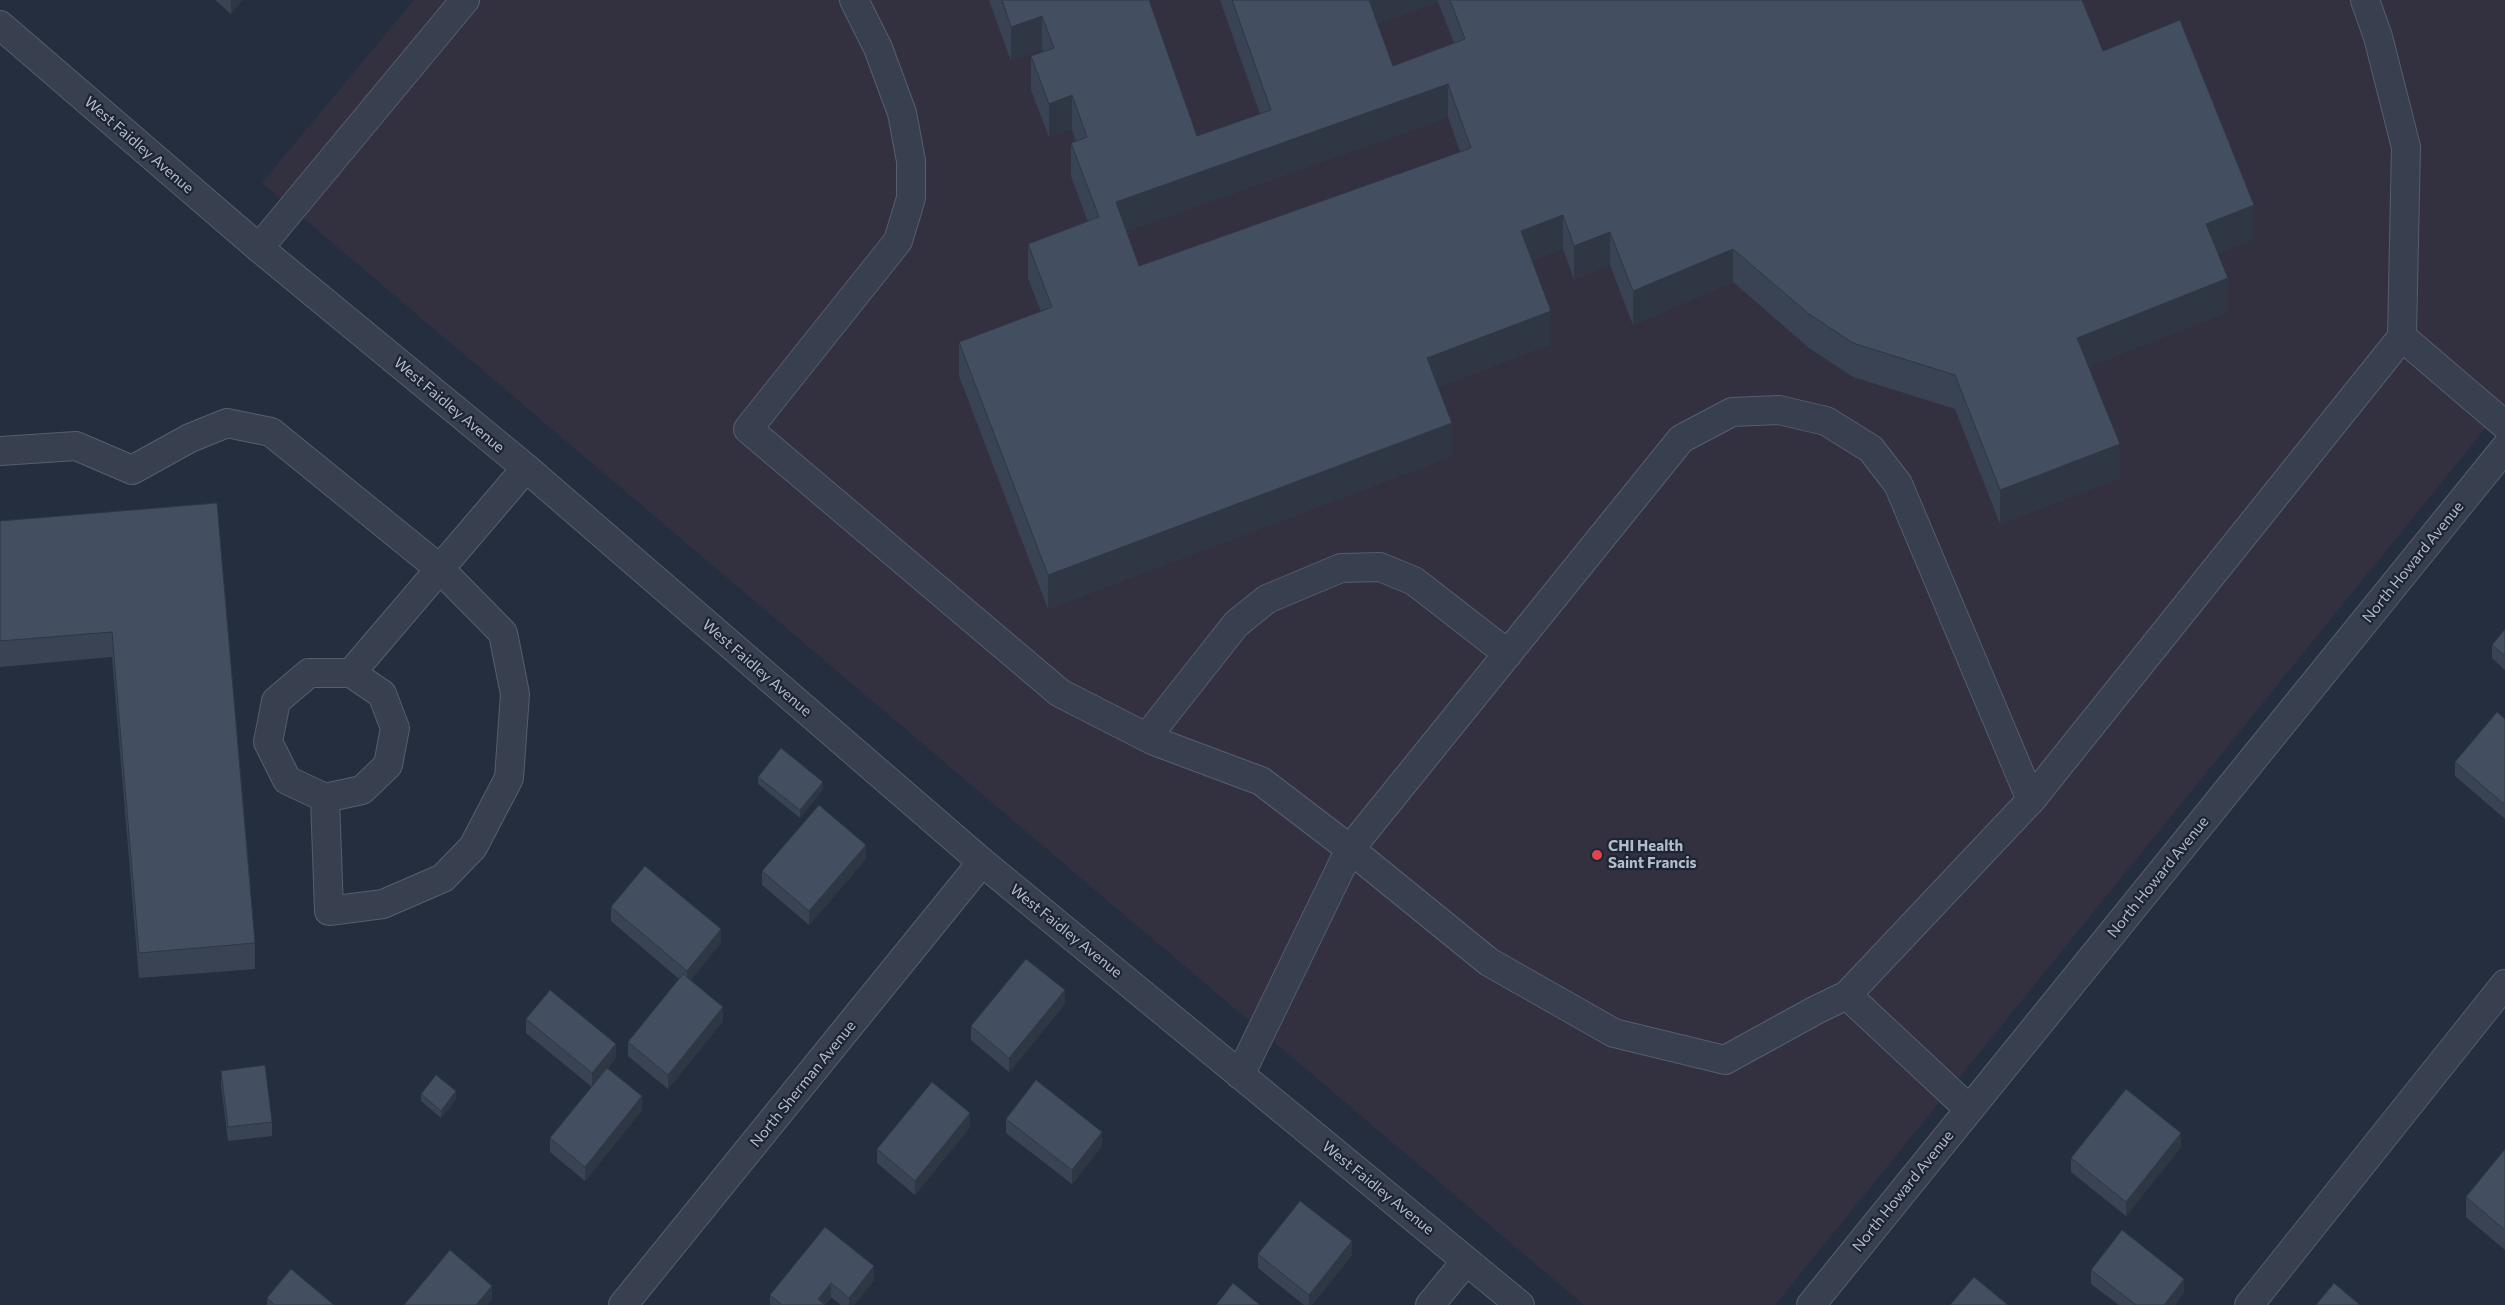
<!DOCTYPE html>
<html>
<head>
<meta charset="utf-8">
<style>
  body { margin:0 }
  canvas { display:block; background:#242e3f }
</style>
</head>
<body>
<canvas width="2505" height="1305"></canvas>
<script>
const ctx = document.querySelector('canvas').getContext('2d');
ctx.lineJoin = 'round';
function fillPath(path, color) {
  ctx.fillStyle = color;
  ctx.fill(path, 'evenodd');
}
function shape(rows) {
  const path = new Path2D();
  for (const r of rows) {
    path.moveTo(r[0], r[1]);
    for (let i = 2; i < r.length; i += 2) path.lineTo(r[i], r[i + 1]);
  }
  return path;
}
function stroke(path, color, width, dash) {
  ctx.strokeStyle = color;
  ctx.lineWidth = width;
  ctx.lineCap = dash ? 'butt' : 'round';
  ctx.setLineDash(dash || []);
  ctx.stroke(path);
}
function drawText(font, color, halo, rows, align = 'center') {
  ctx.font = font + ' Commissioner,sans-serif';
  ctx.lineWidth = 4.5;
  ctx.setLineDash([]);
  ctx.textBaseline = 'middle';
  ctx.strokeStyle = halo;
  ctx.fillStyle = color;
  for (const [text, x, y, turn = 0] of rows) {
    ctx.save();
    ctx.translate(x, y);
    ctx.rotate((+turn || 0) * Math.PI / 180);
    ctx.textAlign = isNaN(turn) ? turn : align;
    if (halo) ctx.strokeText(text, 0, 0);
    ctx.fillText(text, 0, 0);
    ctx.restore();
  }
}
const medical = shape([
  [414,0,2505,0,2505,404,1775,1305,1584,1305,262,183]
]);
const minor = shape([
  [854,0,878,48,902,113,911,161,911,198,898,241,748,429,1060,693,1154,741,1261,781,1350,849,1489,962,1614,1033,1725,1060,1816,1010,1847,995,2031,800,2402,337],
  [2365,0,2378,37,2406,147,2402,337,2505,425],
  [0,25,259,248,526,468,982,862,1520,1305],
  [259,248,465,0],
  [0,451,76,446,132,470,190,438,227,423,271,432,440,569,503,633,515,694,509,778,473,847,443,878,383,904,329,911,325,798],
  [309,673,351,673,382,694,395,728,388,765,362,790,325,798,287,780,268,742,276,701,309,673],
  [351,673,526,468],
  [1147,737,1236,624,1267,599,1341,568,1380,567,1414,581,1508,654],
  [1847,995,1969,1109],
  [1240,1075,1350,849,1681,439,1732,412,1779,410,1826,421,1871,449,1898,484,2031,800],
  [623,1305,982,862],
  [1430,1305,1466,1261],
  [1811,1305,2505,448],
  [2249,1305,2505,984]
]);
const wall = shape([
  [215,0,242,0,231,14],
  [989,0,1149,0,1197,136,1260,114,1220,0,2082,0,2103,51,2254,239,2218,253,2228,312,2088,367,2120,478,2000,524,1955,409,1853,377,1809,348,1733,282,1633,325,1610,265,1574,279,1563,249,1532,260,1551,344,1438,387,1452,456,1048,609,959,376,959,342,1041,312,1028,278,1028,244,1088,222,1071,176,1071,143,1076,141,1072,129,1049,137,1031,90,1031,56,1043,52,1042,49,1011,61],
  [1438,2,1454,43,1393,66,1378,24],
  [1448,117,1460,152,1139,266,1127,231],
  [217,503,255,943,255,969,139,978,112,657,0,667,0,521],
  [2505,629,2505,670,2492,658,2492,645],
  [2505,719,2505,819,2455,776,2455,762],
  [758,777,823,789,800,818,758,784],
  [866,859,809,925,762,885,762,871],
  [611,907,721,943,690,980,723,1021,668,1089,628,1056,628,1042,679,979,611,921],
  [1065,1004,1009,1072,971,1040,971,1026],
  [526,1019,616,1057,608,1068,642,1110,585,1181,550,1152,550,1138,592,1087,526,1033],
  [221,1071,272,1122,272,1136,228,1141,221,1085],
  [421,1094,456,1099,441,1118,421,1101],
  [1006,1119,1102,1146,1072,1184,1006,1133],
  [970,1127,915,1195,877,1163,877,1149],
  [2181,1147,2126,1216,2071,1172,2071,1158],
  [2505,1149,2505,1250,2466,1217,2466,1197],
  [825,1227,874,1280,854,1305,841,1305,831,1297,825,1305,770,1305,770,1295],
  [1258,1254,1352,1255,1312,1305,1304,1305,1258,1268],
  [2091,1270,2184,1292,2175,1305,2119,1305,2091,1284],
  [267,1298,334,1305,267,1305]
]);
const shadedWall = shape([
  [231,0,242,0,231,14],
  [1367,0,1438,0,1438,2,1367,28],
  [1042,16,1042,49,1011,61,1011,27],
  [1448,84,1448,117,1116,235,1116,202],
  [1072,95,1072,129,1049,137,1049,104],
  [2254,205,2254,239,2206,258,2206,224],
  [1563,215,1563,249,1521,264,1521,231],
  [1610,232,1610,265,1574,279,1574,246],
  [1733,249,1733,282,1633,325,1633,291],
  [2228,278,2228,312,2077,372,2077,338],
  [1551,311,1551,344,1427,391,1427,358],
  [1452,423,1452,456,1048,609,1048,575],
  [2120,444,2120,478,2000,524,2000,490],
  [823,782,823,789,800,818,800,810],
  [866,845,866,859,809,925,809,911],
  [721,929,721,943,687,985,687,971],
  [1065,990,1065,1004,1009,1072,1009,1058],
  [723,1007,723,1021,668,1089,668,1075],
  [616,1044,616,1057,592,1087,592,1073],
  [456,1091,456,1099,441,1118,441,1111],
  [642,1096,642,1110,585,1181,585,1167],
  [970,1113,970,1127,915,1195,915,1181],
  [1102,1132,1102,1146,1072,1184,1072,1170],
  [2181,1133,2181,1147,2126,1216,2126,1202],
  [1352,1241,1352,1255,1312,1305,1309,1305,1309,1295],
  [874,1266,874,1280,854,1305,849,1305,849,1298],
  [2184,1279,2184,1292,2175,1305,2164,1305],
  [831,1283,831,1297,824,1305,818,1299],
  [492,1286,492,1300,487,1305,476,1305]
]);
const building = shape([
  [1002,0,1149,0,1197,136,1271,110,1232,0,1369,0,1393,66,1465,39,1450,0,2082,0,2103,51,2180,20,2254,205,2206,224,2228,278,2077,338,2120,444,2000,490,1955,375,1853,343,1809,314,1733,249,1633,291,1610,232,1574,246,1563,215,1521,231,1551,311,1427,358,1452,423,1048,575,959,342,1052,307,1028,244,1099,217,1071,143,1087,137,1072,95,1049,104,1031,56,1054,48,1042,16,1011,27,1002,0],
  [1448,84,1471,148,1139,266,1116,202,1448,84],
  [217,503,255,943,139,953,112,632,0,641,0,521,217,503],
  [2505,629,2505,656,2492,645,2505,629],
  [2497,712,2505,719,2505,805,2455,762,2497,712],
  [781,748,823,782,800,810,758,777,781,748],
  [819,805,866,845,809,911,762,871,819,805],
  [645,866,721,929,687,971,611,907,645,866],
  [1026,959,1065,990,1009,1058,971,1026,1026,959],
  [683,974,723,1007,668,1075,628,1042,683,974],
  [550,990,616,1044,592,1073,526,1019,550,990],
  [265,1065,272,1122,228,1127,221,1071,265,1065],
  [607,1068,642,1096,585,1167,550,1138,607,1068],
  [436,1075,456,1091,441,1111,421,1094,436,1075],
  [1036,1080,1102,1132,1072,1170,1006,1119,1036,1080],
  [932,1082,970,1113,915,1181,877,1149,932,1082],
  [2126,1089,2181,1133,2126,1202,2071,1158,2126,1089],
  [2505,1149,2505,1230,2466,1197,2505,1149],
  [1300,1201,1352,1241,1309,1295,1258,1254,1300,1201],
  [825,1227,874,1266,849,1298,831,1283,818,1299,825,1305,782,1305,770,1295,825,1227],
  [2122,1230,2184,1279,2164,1305,2136,1305,2091,1270,2122,1230],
  [450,1250,492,1286,476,1305,404,1305,450,1250],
  [291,1269,334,1305,275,1305,267,1298,291,1269],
  [1974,1277,2008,1305,1950,1305,1974,1277],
  [1233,1283,1260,1305,1216,1305,1233,1283],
  [2334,1283,2360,1305,2316,1305,2334,1283]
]);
const markers = [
  [1597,855,6,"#e0444e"]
];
const streetNames = [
  ["West Faidley Avenue",139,145,41],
  ["West Faidley Avenue",449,405,40],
  ["North Howard Avenue",2413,562,-51],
  ["West Faidley Avenue",757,668,41],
  ["North Howard Avenue",2158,877,-51],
  ["West Faidley Avenue",1066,931,39],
  ["North Sherman Avenue",803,1084,-51],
  ["West Faidley Avenue",1378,1188,39],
  ["North Howard Avenue",1903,1191,-51]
];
const poiNames = [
  ["CHI Health",1608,846],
  ["Saint Francis",1608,863]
];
fillPath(medical, '#333040');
stroke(minor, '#565e6d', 30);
stroke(minor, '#38404f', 28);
fillPath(wall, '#3a4353');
fillPath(shadedWall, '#2f3744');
fillPath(building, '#434e61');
stroke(building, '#2f3744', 1);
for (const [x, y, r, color] of markers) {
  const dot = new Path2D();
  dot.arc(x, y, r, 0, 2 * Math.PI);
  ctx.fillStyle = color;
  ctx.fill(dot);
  stroke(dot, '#1d2534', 2);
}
drawText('15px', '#b4bbca', '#1d2534', streetNames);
drawText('bold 15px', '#b4bbca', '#1d2534', poiNames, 'left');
</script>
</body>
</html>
